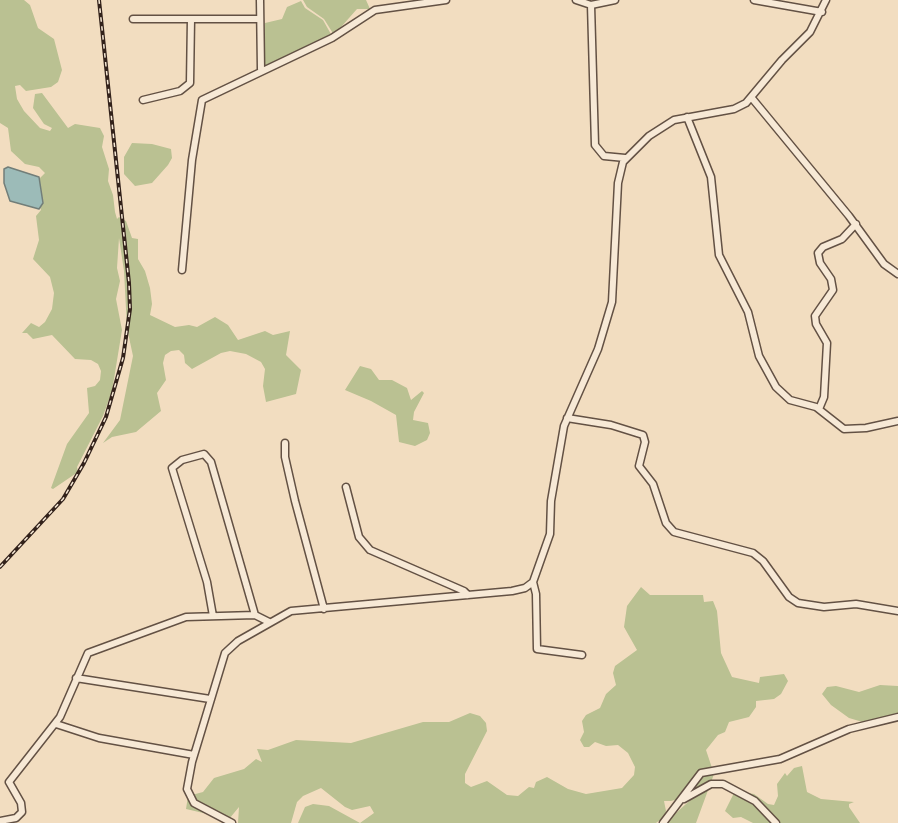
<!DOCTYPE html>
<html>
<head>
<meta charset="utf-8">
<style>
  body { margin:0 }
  canvas { display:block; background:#f2ddc0 }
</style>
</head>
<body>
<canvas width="898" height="823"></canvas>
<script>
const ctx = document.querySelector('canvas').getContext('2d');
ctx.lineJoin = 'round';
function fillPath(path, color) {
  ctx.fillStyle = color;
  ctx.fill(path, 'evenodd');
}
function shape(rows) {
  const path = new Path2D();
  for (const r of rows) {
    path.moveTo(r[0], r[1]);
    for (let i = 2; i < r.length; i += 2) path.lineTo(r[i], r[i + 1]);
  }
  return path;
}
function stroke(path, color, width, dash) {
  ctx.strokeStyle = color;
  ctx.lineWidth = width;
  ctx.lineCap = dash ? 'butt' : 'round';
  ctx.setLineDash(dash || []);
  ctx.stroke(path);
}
const green = shape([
  [0,0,24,0,30,5,38,28,54,39,62,70,58,82,51,87,26,91,20,85,15,86,17,99,24,111,40,128,50,131,52,128,44,124,33,108,35,94,42,93,68,128,75,124,100,128,104,136,102,147,109,169,108,181,113,195,115,212,117,219,119,217,126,221,132,238,138,239,138,259,145,271,150,288,152,304,150,315,175,327,189,325,197,327,215,317,228,325,238,340,265,331,273,335,290,331,286,355,301,370,296,394,266,402,263,386,265,369,261,362,246,354,230,351,221,353,192,369,185,363,184,355,179,350,171,351,165,355,163,363,166,380,157,393,161,411,136,432,112,437,103,443,120,420,133,356,127,328,124,271,119,238,117,268,120,281,116,299,122,330,112,391,103,416,77,467,78,472,53,489,51,488,67,444,89,413,87,388,95,386,100,380,101,371,98,364,91,360,75,359,52,335,33,339,27,333,22,333,31,323,39,327,45,322,52,309,54,293,50,277,33,259,39,240,36,216,41,210,36,197,39,179,45,173,39,167,25,164,11,151,8,128,0,123],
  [303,0,366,0,370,9,357,9,334,35,324,19,307,7],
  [301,1,305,8,323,20,332,36,265,67,265,23,282,19,287,7],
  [132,143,152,144,171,149,172,158,168,165,152,183,135,186,124,174,124,157],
  [360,366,371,369,379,380,392,380,407,388,411,400,422,391,424,393,414,412,413,420,428,423,430,433,427,440,415,446,399,442,396,415,371,401,345,390],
  [641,587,650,595,703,595,704,602,713,601,717,611,721,653,732,677,759,683,760,677,784,674,788,681,781,694,774,699,756,701,756,707,749,717,729,722,725,732,718,735,706,750,714,774,696,823,665,823,697,794,671,801,664,801,666,811,664,817,656,823,360,823,374,813,370,806,352,810,345,807,321,788,303,796,297,802,291,823,238,823,239,807,229,819,186,809,188,796,203,792,214,778,244,769,256,759,262,762,257,749,268,750,296,740,351,743,423,722,449,722,470,713,480,716,486,723,487,731,465,774,465,783,471,787,487,781,507,795,518,796,529,787,534,788,536,782,547,777,568,789,586,794,622,788,634,775,635,767,628,753,618,745,606,746,595,742,589,747,584,747,580,740,584,732,582,721,586,715,600,708,606,694,616,685,613,673,615,666,637,650,624,627,627,606],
  [880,685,898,686,898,719,866,723,849,718,831,705,822,694,827,687,836,686,859,692],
  [802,766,807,792,821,799,854,802,849,804,849,807,860,823,753,823,741,817,733,818,725,811,735,791,754,794,768,804,774,805,778,796,777,784,785,773,787,776,794,768],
  [313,804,329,806,360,823,298,823,305,807]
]);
const water = shape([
  [8,167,39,177,43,203,39,209,10,201,4,183,4,169,8,167]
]);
const street = shape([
  [260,0,261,69],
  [576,0,591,5,615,0],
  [754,0,822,12],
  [591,5,595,145,604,156,625,158],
  [133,19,260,19],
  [751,97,849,216,884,264,898,274],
  [143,100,180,91,190,83,191,19],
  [687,117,711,177,719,255,748,312,759,356,776,387,790,400,816,407,844,429,866,428,898,421],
  [182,270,192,160,202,100,332,38,375,10,446,0],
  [819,409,824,397,827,343,816,324,815,316,833,290,831,279,820,263,818,253,823,247,842,239,856,224],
  [567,418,611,425,643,435,645,442,639,466,653,484,666,523,674,532,753,553,763,561,789,597,798,603,824,607,856,604,898,611],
  [285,443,285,457,295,501,324,609],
  [346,487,359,537,370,550,464,591,468,595],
  [533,582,536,594,537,649,582,655],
  [213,616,207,582,172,468,182,460,204,454,211,462,255,615],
  [76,678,210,699],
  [56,724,99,738,194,755],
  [684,799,711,784,723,784,755,801,776,823],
  [0,821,16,818,22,812,21,803,9,782,60,717,88,653,186,617,255,615,269,622],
  [232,823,194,803,187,789,192,762,225,653,238,641,291,611,512,591,525,588,533,582,550,534,551,501,564,426,598,349,612,302,618,183,623,162,649,136,674,120,734,109,746,103,782,60,810,32,826,0],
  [663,823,701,773,780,759,849,729,898,717]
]);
const rail = shape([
  [0,567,63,499,84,463,106,417,123,358,130,309,129,283,99,0]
]);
fillPath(green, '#bac192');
fillPath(water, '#9cbbb8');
stroke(water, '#727e79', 1.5);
stroke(street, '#635144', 9);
stroke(street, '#f7e9d6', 6);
stroke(rail, '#33221b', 4);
stroke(rail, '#f7e9d6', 1.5, [4.5]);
</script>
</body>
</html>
